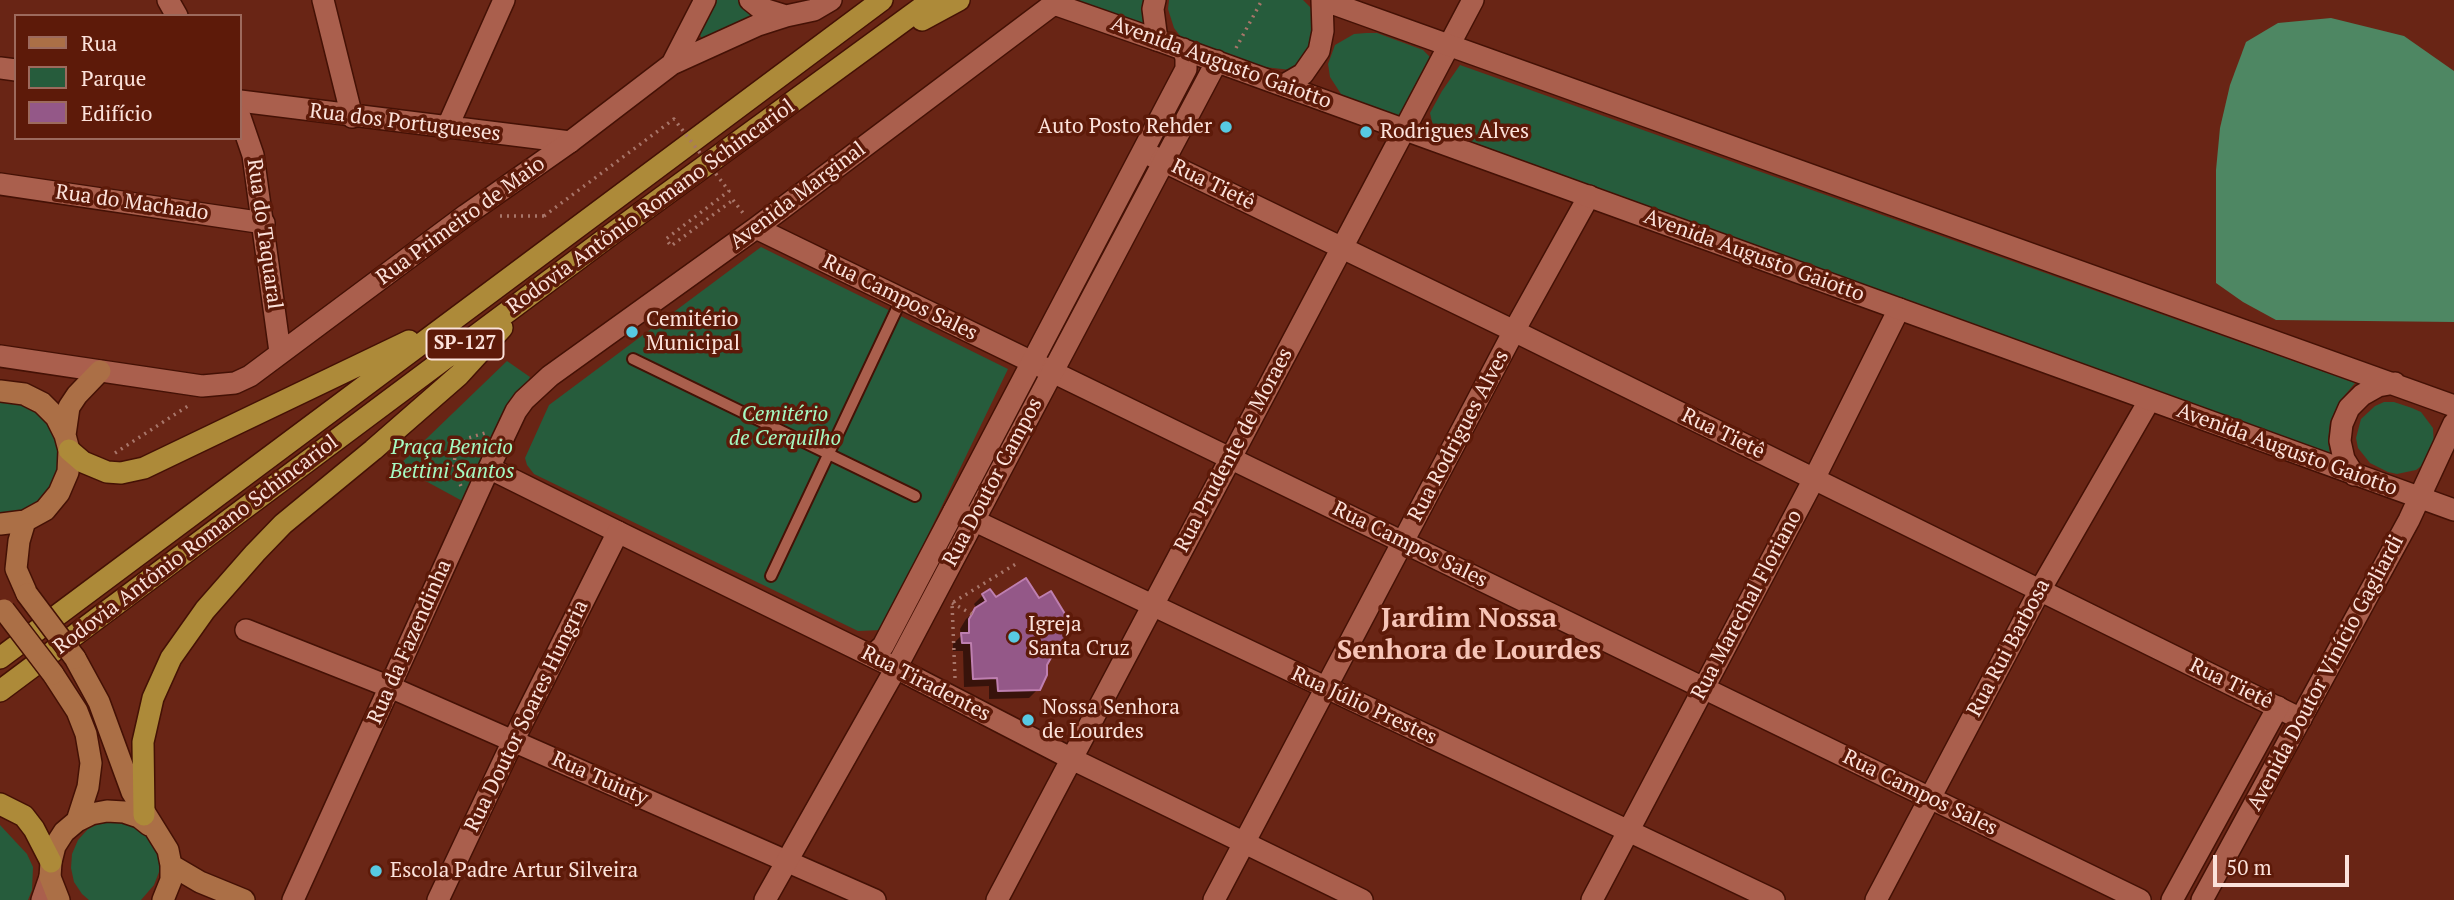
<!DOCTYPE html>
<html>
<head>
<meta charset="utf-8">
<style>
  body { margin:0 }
  #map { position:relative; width:2454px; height:900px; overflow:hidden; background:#692515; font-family:"PT Serif",serif }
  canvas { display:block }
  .legend { position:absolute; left:14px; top:14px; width:228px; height:126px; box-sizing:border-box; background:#5d1a09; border:2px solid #9d6a5d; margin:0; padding:9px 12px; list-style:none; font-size:21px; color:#fce2db }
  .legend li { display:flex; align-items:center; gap:14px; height:35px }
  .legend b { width:35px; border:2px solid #9d6a5d }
  .scale { position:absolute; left:2213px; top:855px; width:136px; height:32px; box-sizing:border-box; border:4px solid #fce2db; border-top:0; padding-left:9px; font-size:21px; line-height:24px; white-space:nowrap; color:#fce2db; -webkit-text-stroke:5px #5d1a09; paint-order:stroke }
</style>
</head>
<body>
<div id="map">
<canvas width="2454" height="900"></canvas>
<ul class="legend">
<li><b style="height:9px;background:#ab6f46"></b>Rua</li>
<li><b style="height:19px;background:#265c3c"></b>Parque</li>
<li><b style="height:19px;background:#945888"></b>Edifício</li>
</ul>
<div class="scale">50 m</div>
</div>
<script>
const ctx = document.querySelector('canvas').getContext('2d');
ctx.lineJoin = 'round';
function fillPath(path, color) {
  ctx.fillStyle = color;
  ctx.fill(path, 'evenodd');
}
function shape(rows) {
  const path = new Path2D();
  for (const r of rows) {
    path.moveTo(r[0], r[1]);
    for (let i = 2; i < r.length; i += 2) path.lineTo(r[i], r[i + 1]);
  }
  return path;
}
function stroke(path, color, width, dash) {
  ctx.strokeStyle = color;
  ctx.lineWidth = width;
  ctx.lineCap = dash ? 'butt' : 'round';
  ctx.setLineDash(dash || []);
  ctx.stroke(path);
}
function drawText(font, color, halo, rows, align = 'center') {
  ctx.font = font + ' "PT Serif",serif';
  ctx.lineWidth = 7;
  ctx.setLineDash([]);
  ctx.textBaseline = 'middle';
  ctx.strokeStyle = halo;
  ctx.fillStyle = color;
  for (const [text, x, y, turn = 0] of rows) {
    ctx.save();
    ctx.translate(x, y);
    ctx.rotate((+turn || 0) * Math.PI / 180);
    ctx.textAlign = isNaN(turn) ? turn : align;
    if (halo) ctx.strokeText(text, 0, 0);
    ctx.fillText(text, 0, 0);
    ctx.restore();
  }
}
const green = shape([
  [716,0,738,0,757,17,708,39,702,39,699,33],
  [1075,0,1148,0,1149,26,1075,2],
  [1169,0,1303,0,1311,8,1317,28,1303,65,1291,70,1264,67,1184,41,1174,28,1168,9],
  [1366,33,1377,33,1423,50,1433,60,1407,113,1397,118,1350,100,1341,94,1330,77,1328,64,1335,45,1354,34],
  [1460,65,2355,383,2339,402,2330,422,2328,441,2330,455,1437,129,1432,122,1430,113,1442,91],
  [761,247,1008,369,882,630,858,631,534,474,527,465,525,458,549,405],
  [507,361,530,377,466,503,398,466],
  [0,402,12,402,32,409,48,423,58,442,60,463,54,483,41,500,24,511,0,515],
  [2384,402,2394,402,2412,408,2421,412,2433,428,2434,447,2424,464,2416,470,2397,474,2388,472,2370,463,2358,448,2356,438,2361,419,2375,406],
  [117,820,132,824,145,832,154,844,159,858,159,872,154,885,141,900,89,900,82,894,74,882,71,868,72,854,78,840,88,829,102,822],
  [0,825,27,854,33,867,32,890,28,900,0,900]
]);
const forest = shape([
  [2331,18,2404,36,2454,71,2454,322,2276,320,2243,302,2216,283,2216,170,2220,128,2230,85,2246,42,2278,23]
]);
const shadow = shape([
  [983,595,995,600,1064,640,1045,664,1038,689,1029,698,989,699,989,686,964,687,963,651,953,651,953,644,961,636,960,629,966,619,977,609,974,604]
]);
const building = shape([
  [1026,578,1039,598,1051,591,1073,627,1065,641,1057,647,1047,665,1047,675,1040,690,998,691,997,678,973,679,971,643,962,643,961,633,969,633,969,619,972,614,975,608,986,601,982,594,990,589,996,597,1026,578]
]);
const path = shape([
  [1236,48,1262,0],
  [733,200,743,213],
  [500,216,544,216],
  [115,453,191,404],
  [461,486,453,469,456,451,468,438,485,433],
  [952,603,972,614],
  [955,678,952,603,1019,562]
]);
const service = shape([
  [633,359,915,496],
  [771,576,902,298]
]);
const minor = shape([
  [323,0,352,117],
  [1054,4,1157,40],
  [0,68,16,70],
  [240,101,570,142],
  [447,128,504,0],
  [1148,154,1514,331,2301,719],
  [0,184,264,223],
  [756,228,2140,900],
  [489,468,618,532],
  [954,511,1774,900],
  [246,630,390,687,875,900],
  [896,668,1072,759,1362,900],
  [293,900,489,468,516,411,524,400,550,376,756,228,1059,0],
  [997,900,1473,0],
  [1214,900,1514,331,1589,196],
  [1592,900,1814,479,1899,309],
  [1876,900,2040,590,2149,401]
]);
const tertiary = shape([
  [168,0,177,16],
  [750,0,760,8,786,16,814,10,831,0],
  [1155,0,1153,9,1157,40,2454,510],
  [1323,0,2454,406],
  [672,64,705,0],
  [1284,85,1303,74,1319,51,1323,31,1322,0],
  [240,117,253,155,280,352],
  [0,356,202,386,235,383,250,376,466,215,570,142,672,64,758,25,786,16],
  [2354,475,2344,459,2340,441,2342,424,2349,408,2362,395,2378,386,2395,383],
  [872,656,883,646,1186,69,1186,58,1183,49],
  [42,900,50,877],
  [438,900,513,741,618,532,896,668],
  [765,900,896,668,1217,61],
  [2172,900,2278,707],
  [2202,900,2409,520,2454,423]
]);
const secondary = shape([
  [0,391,24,394,42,403,56,417,65,435,69,450,68,472,59,493,45,510,25,521,0,524],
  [65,435,69,407,77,395,100,371],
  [25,521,19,541,16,569,27,594],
  [75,658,99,702,132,792,168,850,171,865,171,880,163,900],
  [53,674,77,711,86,734,91,763,88,787,77,821],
  [171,865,200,882,244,900],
  [59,900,50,877,51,862,55,846,64,832,77,821,91,814,107,811,124,812,139,817,149,825]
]);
const trunk = shape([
  [922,20,959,0],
  [69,450,83,462,107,472,121,473,144,468,409,341],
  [0,658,882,0],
  [0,691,609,236,932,0],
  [0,804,24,816,34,829,51,862],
  [144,815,143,742,153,698,171,658,205,610,255,553,283,524,373,450,459,375,502,328]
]);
const pathBridge = shape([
  [544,216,674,119,729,191,666,239,671,246,733,200]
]);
const secondaryBridge = shape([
  [27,594,75,658],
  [4,610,53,674]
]);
const markers = [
  [1226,127,7,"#57c9e2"],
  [1366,132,7,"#57c9e2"],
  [632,332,7,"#57c9e2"],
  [1014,637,7,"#57c9e2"],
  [1028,720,7,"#57c9e2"],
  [376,871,7,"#57c9e2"]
];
const shields = [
  [465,344,77]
];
const shieldNames = [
  ["SP-127",465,344]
];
const streetNames = [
  ["Avenida Augusto Gaiotto",1221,63,20],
  ["Rua dos Portugueses",405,123,7],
  ["Rua Tietê",1213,185,26],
  ["Avenida Marginal",798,196,-37],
  ["Rua do Machado",132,203,8],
  ["Rodovia Antônio Romano Schincariol",651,207,-36],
  ["Rua Primeiro de Maio",461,221,-36],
  ["Rua do Taquaral",264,234,82],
  ["Avenida Augusto Gaiotto",1754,256,20],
  ["Rua Campos Sales",900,298,26],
  ["Rua Tietê",1723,434,26],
  ["Rua Rodrigues Alves",1459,436,-62],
  ["Rua Prudente de Moraes",1234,450,-62],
  ["Avenida Augusto Gaiotto",2287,450,20],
  ["Rua Doutor Campos",993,482,-62],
  ["Rodovia Antônio Romano Schincariol",196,545,-37],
  ["Rua Campos Sales",1410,545,26],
  ["Rua Marechal Floriano",1747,605,-62],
  ["Rua da Fazendinha",410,642,-66],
  ["Rua Rui Barbosa",2009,648,-62],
  ["Avenida Doutor Vinício Gagliardi",2326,673,-62],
  ["Rua Tiradentes",926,684,27],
  ["Rua Tietê",2231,684,26],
  ["Rua Júlio Prestes",1364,706,25],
  ["Rua Doutor Soares Hungria",527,716,-64],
  ["Rua Tuiuty",600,779,24],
  ["Rua Campos Sales",1920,793,26]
];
const poiNames = [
  ["Auto Posto Rehder",1212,127,"right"],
  ["Rodrigues Alves",1380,132],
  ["Cemitério",646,320],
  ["Municipal",646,344],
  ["Igreja",1028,625],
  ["Santa Cruz",1028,649],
  ["Nossa Senhora",1042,708],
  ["de Lourdes",1042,732],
  ["Escola Padre Artur Silveira",390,871]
];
const parkNames = [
  ["Cemitério",785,415],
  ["de Cerquilho",785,439],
  ["Praça Benicio",452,448],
  ["Bettini Santos",452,472]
];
const districtNames = [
  ["Jardim Nossa",1469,619],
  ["Senhora de Lourdes",1469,651]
];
fillPath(green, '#265c3c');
fillPath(forest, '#4e8763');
fillPath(shadow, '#0007');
fillPath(building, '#945888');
stroke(building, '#be7fb0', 2);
stroke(service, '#441105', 14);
stroke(minor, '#441105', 24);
stroke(tertiary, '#441105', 24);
stroke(secondary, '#441105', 24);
stroke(trunk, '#441105', 24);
stroke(path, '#a8766a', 3.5, [2, 5]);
stroke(service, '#aa5f4d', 10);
stroke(minor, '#aa5f4d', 21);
stroke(tertiary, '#aa5f4d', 21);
stroke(secondary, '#ab6f46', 21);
stroke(trunk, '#ad8a39', 21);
stroke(secondaryBridge, '#441105', 24, []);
stroke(pathBridge, '#a8766a', 3.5, [2, 5]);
stroke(secondaryBridge, '#ab6f46', 21);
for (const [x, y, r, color] of markers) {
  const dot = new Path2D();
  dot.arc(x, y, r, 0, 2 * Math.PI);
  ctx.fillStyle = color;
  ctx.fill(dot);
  stroke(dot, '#5d1a09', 2.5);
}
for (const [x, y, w] of shields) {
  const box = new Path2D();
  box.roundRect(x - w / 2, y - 15.5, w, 31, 5);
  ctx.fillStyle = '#5d1a09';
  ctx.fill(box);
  stroke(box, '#fce2db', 2);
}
drawText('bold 19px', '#fce2db', null, shieldNames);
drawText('21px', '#fce2db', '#5d1a09', streetNames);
drawText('21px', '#fce2db', '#5d1a09', poiNames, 'left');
drawText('italic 21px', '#a5fac2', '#5d1a09', parkNames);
drawText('bold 28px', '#f6c4b7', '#5d1a09', districtNames);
</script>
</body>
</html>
